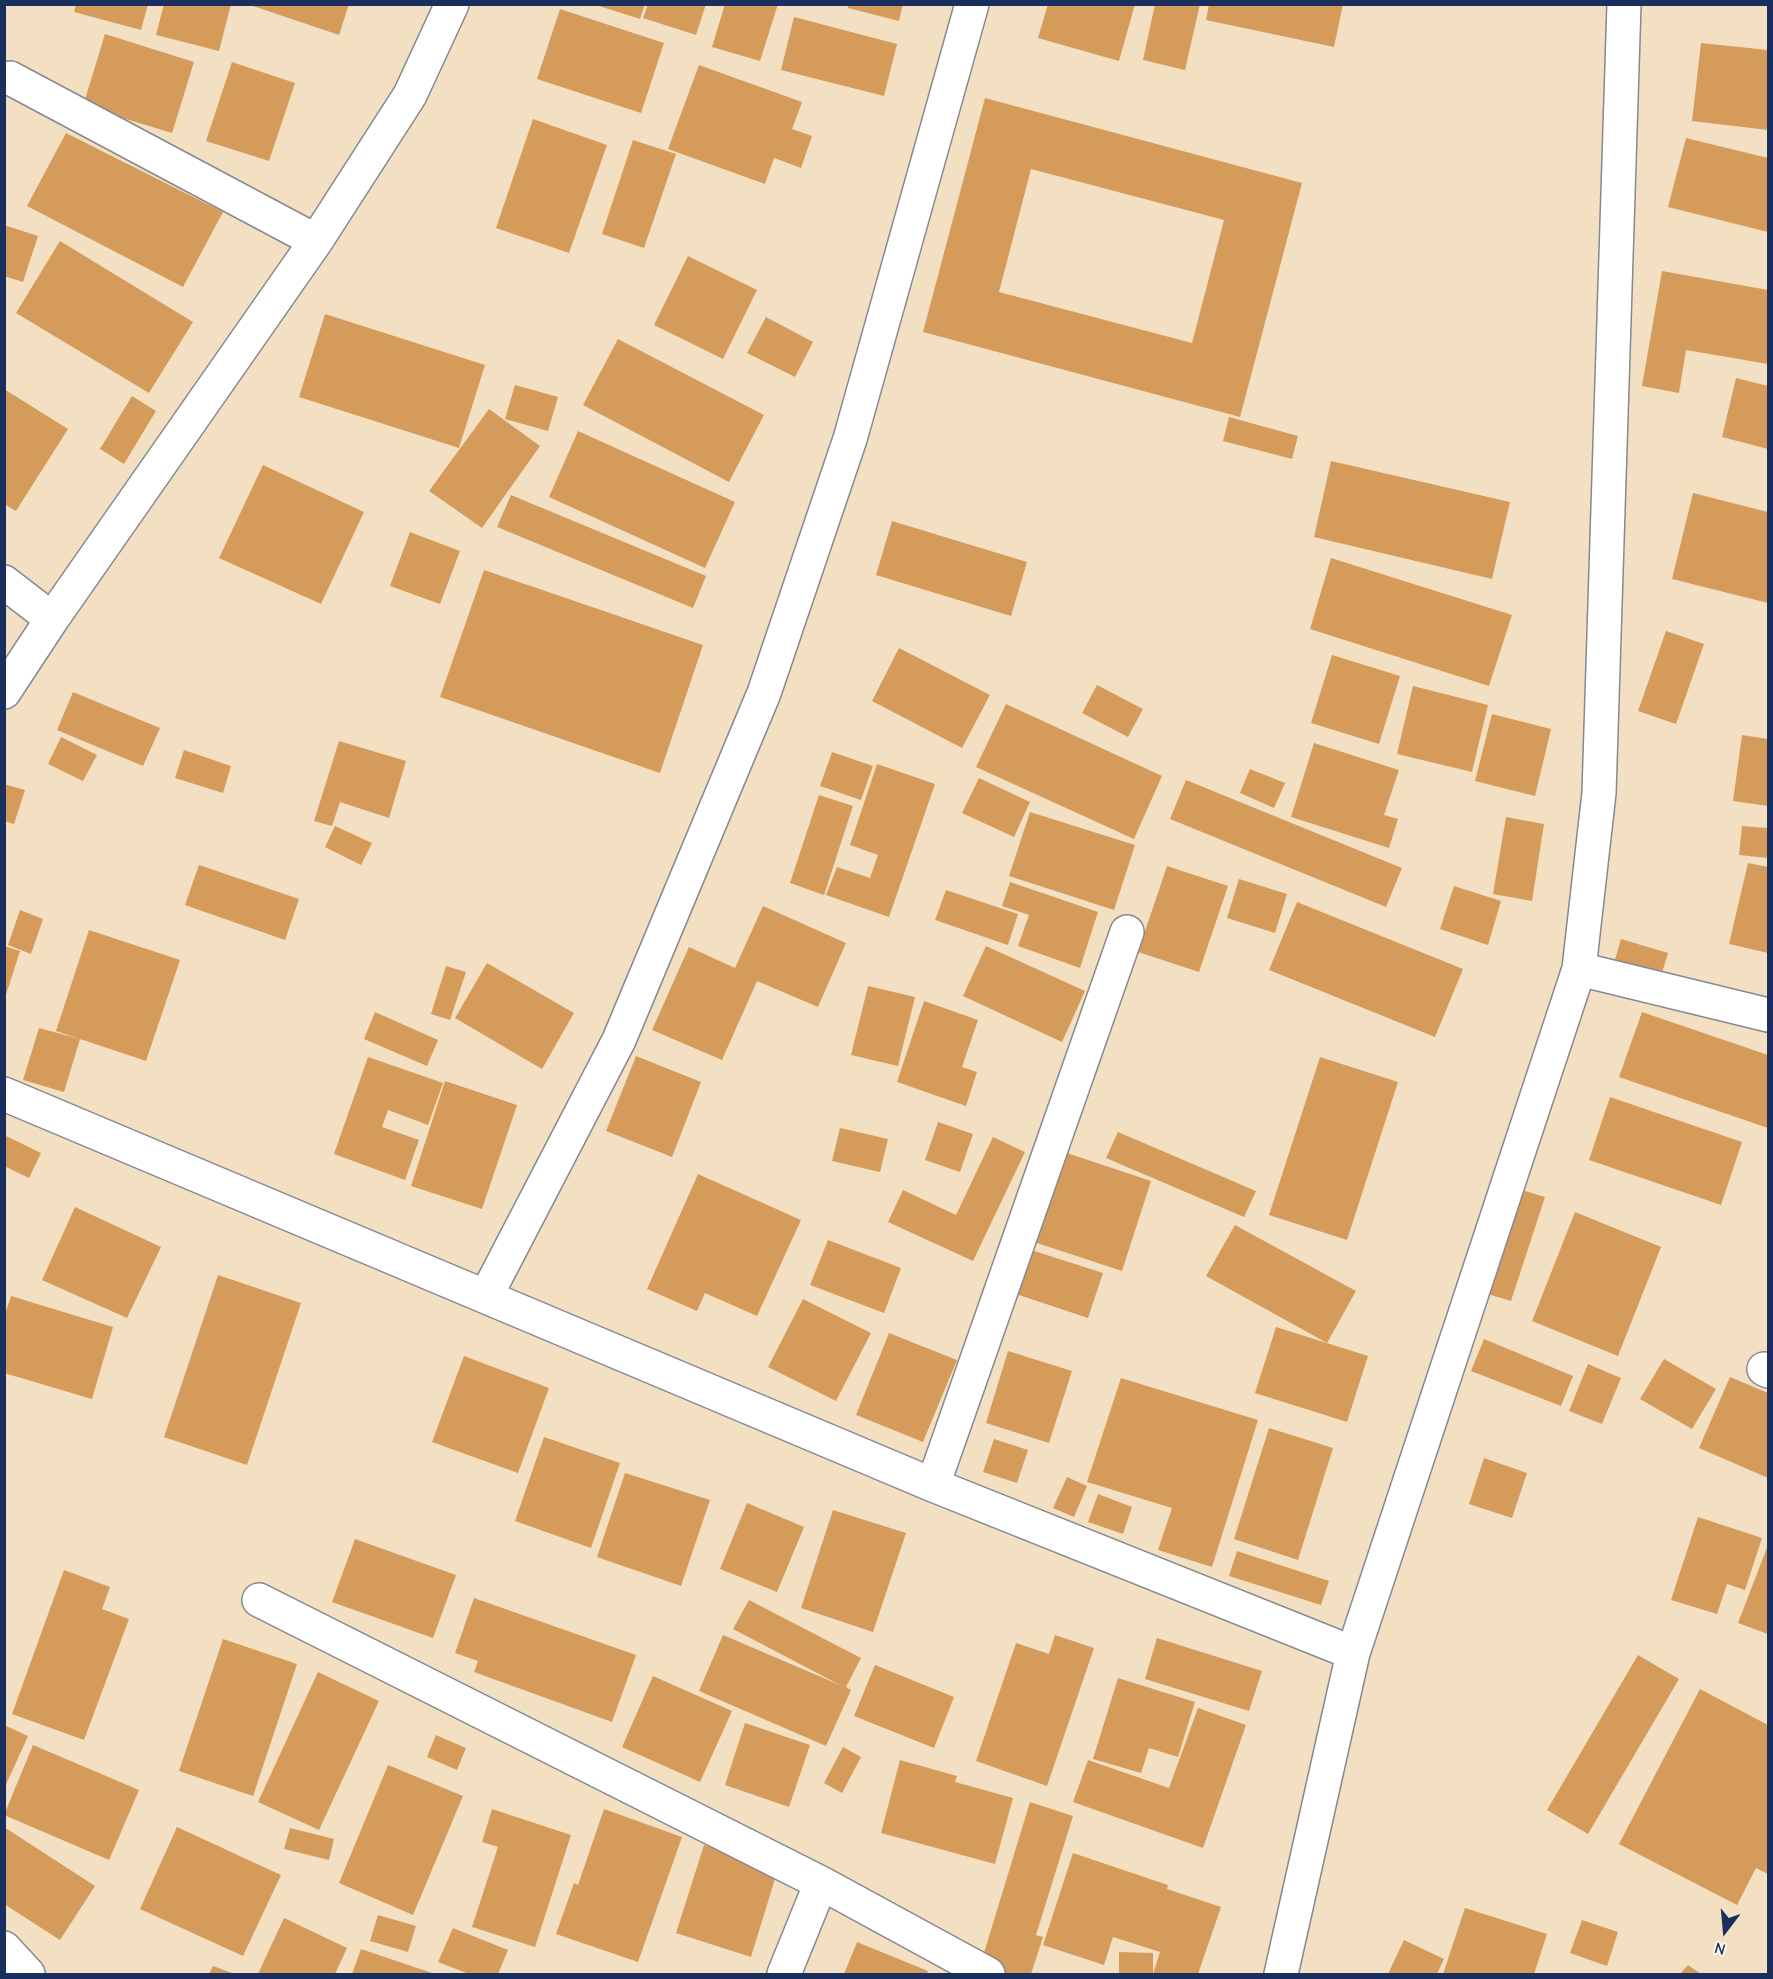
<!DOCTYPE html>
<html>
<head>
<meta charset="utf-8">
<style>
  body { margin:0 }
  #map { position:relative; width:1773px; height:1979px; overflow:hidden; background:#f3e0c3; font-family:"Comic Neue",sans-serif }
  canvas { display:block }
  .frame { position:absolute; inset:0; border:6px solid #1b2f5e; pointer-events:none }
  .north { position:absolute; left:1695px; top:1901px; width:60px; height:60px; -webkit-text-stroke:4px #fbf7ec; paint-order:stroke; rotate:196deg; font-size:16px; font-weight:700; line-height:24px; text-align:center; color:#1b2f5e }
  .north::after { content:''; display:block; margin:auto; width:21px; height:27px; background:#1b2f5e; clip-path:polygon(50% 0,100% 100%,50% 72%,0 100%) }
</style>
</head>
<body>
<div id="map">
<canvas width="1773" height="1979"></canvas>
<div class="frame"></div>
<div class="north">N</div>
</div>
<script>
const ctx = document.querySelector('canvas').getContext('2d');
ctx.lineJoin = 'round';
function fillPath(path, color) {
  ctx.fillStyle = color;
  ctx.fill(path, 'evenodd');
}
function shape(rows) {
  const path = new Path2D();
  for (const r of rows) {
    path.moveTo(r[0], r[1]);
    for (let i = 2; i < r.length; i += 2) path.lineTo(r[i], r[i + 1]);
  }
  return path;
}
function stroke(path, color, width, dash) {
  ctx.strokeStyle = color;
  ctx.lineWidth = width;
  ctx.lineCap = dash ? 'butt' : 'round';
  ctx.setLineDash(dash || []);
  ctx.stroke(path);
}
const building = shape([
  [76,4,148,4,141,30,74,12],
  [164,4,231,4,219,51,156,35],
  [247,4,349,4,339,35],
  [593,4,645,4,640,19],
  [648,4,706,4,696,35,643,18],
  [725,4,778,4,760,61,712,47],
  [849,4,903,4,899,21,848,8],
  [1048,4,1135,4,1119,61,1038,38],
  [1155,4,1200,4,1185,70,1143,60],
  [1209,4,1343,4,1334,47,1206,20],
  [560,9,664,43,641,113,537,79],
  [794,17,897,44,884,96,781,70],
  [105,34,194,62,172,133,83,106],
  [1701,43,1768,50,1768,130,1692,121],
  [232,62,295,83,269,161,206,141],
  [699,65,802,102,792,129,812,136,801,168,774,158,765,184,668,149],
  [985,98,1302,183,1240,417,923,332],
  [1031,169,1224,220,1192,343,999,292],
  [533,119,607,145,569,253,496,228],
  [66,133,223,212,183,287,27,206],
  [1686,138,1768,158,1768,232,1668,207],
  [633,140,676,154,644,248,602,234],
  [4,225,38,236,23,282,4,276],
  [60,241,193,322,149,393,16,313],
  [688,256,757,290,723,359,654,325],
  [1662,271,1768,290,1768,364,1686,350,1679,393,1642,386],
  [325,314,485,365,459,448,299,397],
  [766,317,813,342,795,377,747,353],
  [618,339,764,415,729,482,583,405],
  [1736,378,1768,386,1768,449,1722,437],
  [515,385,558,397,548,431,505,419],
  [4,389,68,429,16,511,4,504],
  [132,396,156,411,124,464,100,449],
  [489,409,540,446,482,528,429,491],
  [1229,417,1298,436,1292,459,1223,441],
  [578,431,735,502,705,568,549,497],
  [1331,461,1510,502,1492,579,1314,537],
  [263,465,364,512,321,604,219,558],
  [1693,493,1768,512,1768,603,1672,579],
  [511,495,706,576,693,608,497,527],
  [892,521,1027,562,1011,616,876,575],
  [410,532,460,551,440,604,390,586],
  [1331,558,1512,615,1489,686,1310,629],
  [484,570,703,645,660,773,440,697],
  [1666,631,1704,644,1676,724,1638,711],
  [899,648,990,695,962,748,872,701],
  [1332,655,1400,676,1379,744,1311,723],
  [1097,685,1143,709,1128,737,1082,713],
  [1413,686,1488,705,1472,772,1397,754],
  [73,692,160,728,143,766,57,730],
  [1006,704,1162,776,1134,839,976,767],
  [1492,714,1551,729,1535,796,1475,781],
  [1742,735,1768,739,1768,806,1733,801],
  [61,737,97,755,83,781,48,764],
  [339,741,406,761,389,818,340,802,332,826,314,821],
  [1314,743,1399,770,1384,815,1398,819,1389,848,1291,817],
  [184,750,231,766,223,793,175,778],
  [832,752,873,766,861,800,820,786],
  [877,764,935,784,889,917,826,895,837,867,870,878,878,855,850,845],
  [1250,769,1285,783,1274,808,1240,793],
  [979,778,1030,802,1014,837,962,813],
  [1186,780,1402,868,1386,907,1170,819],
  [4,784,25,790,14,824,4,821],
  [819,795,853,806,824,895,790,883],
  [1030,812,1135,845,1114,910,1009,876],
  [1506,817,1544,824,1532,901,1493,894],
  [335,826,372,843,361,865,325,847],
  [1742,826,1768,828,1768,858,1739,855],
  [1748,863,1768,867,1768,953,1729,944],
  [199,865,299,899,285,940,185,905],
  [1167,866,1228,886,1199,972,1138,952],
  [1239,879,1287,894,1275,933,1227,918],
  [1010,882,1098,912,1080,968,1018,946,1029,915,1002,906],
  [1454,886,1501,901,1488,945,1440,929],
  [946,890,1018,914,1008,945,935,920],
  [1297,902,1463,969,1435,1037,1269,970],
  [763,906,846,943,818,1007,757,981,722,1060,652,1030,689,947,735,968],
  [20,910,43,919,31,954,8,945],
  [89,930,180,960,146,1061,56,1031],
  [1621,939,1668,953,1661,976,1614,963],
  [4,946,20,951,5,998,4,998],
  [986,946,1085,991,1062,1042,963,996],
  [487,963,574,1013,542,1069,455,1018],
  [446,966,466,972,450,1020,431,1014],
  [868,986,915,997,898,1066,851,1055],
  [924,1001,978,1020,962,1067,977,1072,966,1106,897,1082],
  [375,1012,438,1040,427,1066,364,1039],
  [1642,1012,1768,1055,1768,1128,1619,1077],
  [39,1028,80,1039,64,1092,23,1080],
  [636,1056,701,1082,672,1157,606,1131],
  [368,1057,443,1083,428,1125,388,1110,382,1127,419,1140,405,1180,334,1154],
  [1320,1057,1398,1082,1347,1240,1269,1215],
  [445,1081,517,1105,482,1209,411,1186],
  [1610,1097,1742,1142,1721,1205,1589,1160],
  [938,1122,973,1134,960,1172,925,1160],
  [840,1128,888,1139,880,1172,832,1161],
  [1118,1132,1256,1191,1244,1217,1106,1158],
  [4,1135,41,1153,29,1178,4,1166],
  [993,1137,1025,1152,973,1261,888,1222,903,1190,956,1215],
  [1058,1150,1151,1181,1122,1271,1028,1240],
  [698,1174,801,1220,757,1316,705,1293,697,1311,647,1289],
  [1515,1188,1545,1197,1511,1301,1481,1292],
  [75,1207,161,1247,127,1318,42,1280],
  [1575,1212,1661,1247,1618,1356,1532,1321],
  [1235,1225,1356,1291,1327,1343,1206,1276],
  [828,1240,901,1268,884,1313,810,1285],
  [1028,1249,1103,1273,1088,1318,1013,1293],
  [218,1275,301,1303,247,1465,164,1437],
  [11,1296,113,1327,92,1399,4,1373,4,1317],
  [803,1299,871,1333,836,1401,768,1367],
  [1276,1327,1368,1356,1347,1422,1255,1393],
  [889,1333,957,1360,923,1442,856,1415],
  [1484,1339,1573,1376,1561,1406,1471,1371],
  [1008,1351,1072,1371,1049,1443,986,1423],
  [464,1356,549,1388,518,1473,432,1442],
  [1664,1359,1716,1389,1692,1429,1640,1399],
  [1588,1364,1621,1378,1602,1424,1569,1411],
  [1730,1377,1768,1393,1768,1478,1699,1448],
  [1121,1378,1258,1420,1212,1567,1158,1550,1172,1508,1087,1482],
  [1269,1428,1333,1448,1298,1560,1234,1539],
  [544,1437,620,1463,591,1548,515,1521],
  [994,1439,1028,1450,1017,1483,983,1472],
  [1484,1458,1527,1473,1512,1518,1469,1504],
  [625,1473,710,1500,681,1586,597,1557],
  [1067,1477,1087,1486,1074,1517,1053,1508],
  [1098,1494,1132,1507,1123,1534,1088,1522],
  [747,1503,804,1527,777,1592,720,1569],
  [833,1510,906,1533,873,1632,801,1608],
  [1698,1517,1762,1538,1745,1590,1727,1584,1717,1614,1671,1600],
  [355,1539,456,1575,433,1638,332,1602],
  [1768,1545,1768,1634,1738,1623],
  [1237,1551,1329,1581,1321,1605,1229,1576],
  [64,1570,110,1587,102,1609,129,1619,84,1740,12,1714],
  [474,1598,636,1655,612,1722,474,1672,478,1661,455,1653],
  [749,1600,861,1658,846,1687,851,1690,826,1746,699,1691,723,1635,840,1685,733,1629],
  [1055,1635,1094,1648,1047,1786,976,1761,1016,1643,1049,1654],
  [1157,1638,1262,1671,1249,1711,1145,1679],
  [223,1639,297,1664,253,1796,179,1771],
  [1638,1655,1679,1679,1588,1834,1547,1810],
  [875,1665,954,1697,934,1748,854,1716],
  [318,1672,379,1701,319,1830,258,1802],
  [653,1676,732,1711,700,1782,622,1747],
  [1118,1678,1195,1702,1178,1757,1149,1748,1141,1773,1093,1759],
  [1700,1689,1768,1725,1768,1874,1756,1868,1737,1905,1619,1844],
  [1198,1708,1246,1725,1203,1848,1073,1802,1088,1760,1169,1788],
  [745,1723,810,1745,789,1807,725,1785],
  [4,1725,28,1736,4,1789],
  [436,1735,466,1748,457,1770,427,1757],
  [33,1745,139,1790,109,1860,4,1815],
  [843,1747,861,1757,842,1793,824,1783],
  [900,1760,957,1776,955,1782,1013,1798,995,1864,881,1833],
  [388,1765,463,1796,413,1915,339,1883],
  [1030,1802,1073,1816,1036,1935,1043,1937,1031,1974,1007,1974,980,1966],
  [492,1809,571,1835,535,1947,472,1927,498,1847,482,1842],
  [604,1809,682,1837,638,1962,556,1934,574,1883,578,1885],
  [4,1827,95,1886,60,1940,4,1904],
  [177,1827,281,1875,243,1956,140,1909],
  [290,1828,334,1839,329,1860,284,1849],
  [704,1845,778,1869,751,1957,676,1933],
  [1073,1853,1168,1885,1167,1889,1221,1907,1198,1974,1153,1974,1160,1952,1113,1937,1104,1965,1043,1945],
  [1465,1908,1547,1934,1534,1974,1443,1974],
  [378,1915,416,1926,408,1952,370,1941],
  [284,1918,347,1948,335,1974,258,1974],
  [1582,1920,1618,1932,1607,1966,1570,1953],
  [453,1928,508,1950,498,1974,469,1974,438,1962],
  [1404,1940,1444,1959,1437,1974,1388,1974],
  [857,1942,928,1971,927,1974,844,1974],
  [361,1949,435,1974,352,1974],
  [1119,1952,1153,1953,1153,1974,1119,1974],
  [1688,1965,1701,1974,1680,1974],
  [213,1966,235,1974,209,1974]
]);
const minor = shape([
  [10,78,316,241],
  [4,582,52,619],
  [4,692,52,619,316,241,410,95,452,4],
  [1579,969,1768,1015],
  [4,1094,933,1485,1353,1653],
  [486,1296,619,1040,764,693,850,439,972,4],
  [1764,1369,1768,1371],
  [933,1485,1127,932],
  [259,1600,821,1883,988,1974],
  [4,1948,28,1974],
  [784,1974,821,1883],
  [1281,1974,1353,1653,1579,969,1599,793,1624,4]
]);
fillPath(building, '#d59b5b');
stroke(minor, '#878890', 36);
stroke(minor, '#fff', 33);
</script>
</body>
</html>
